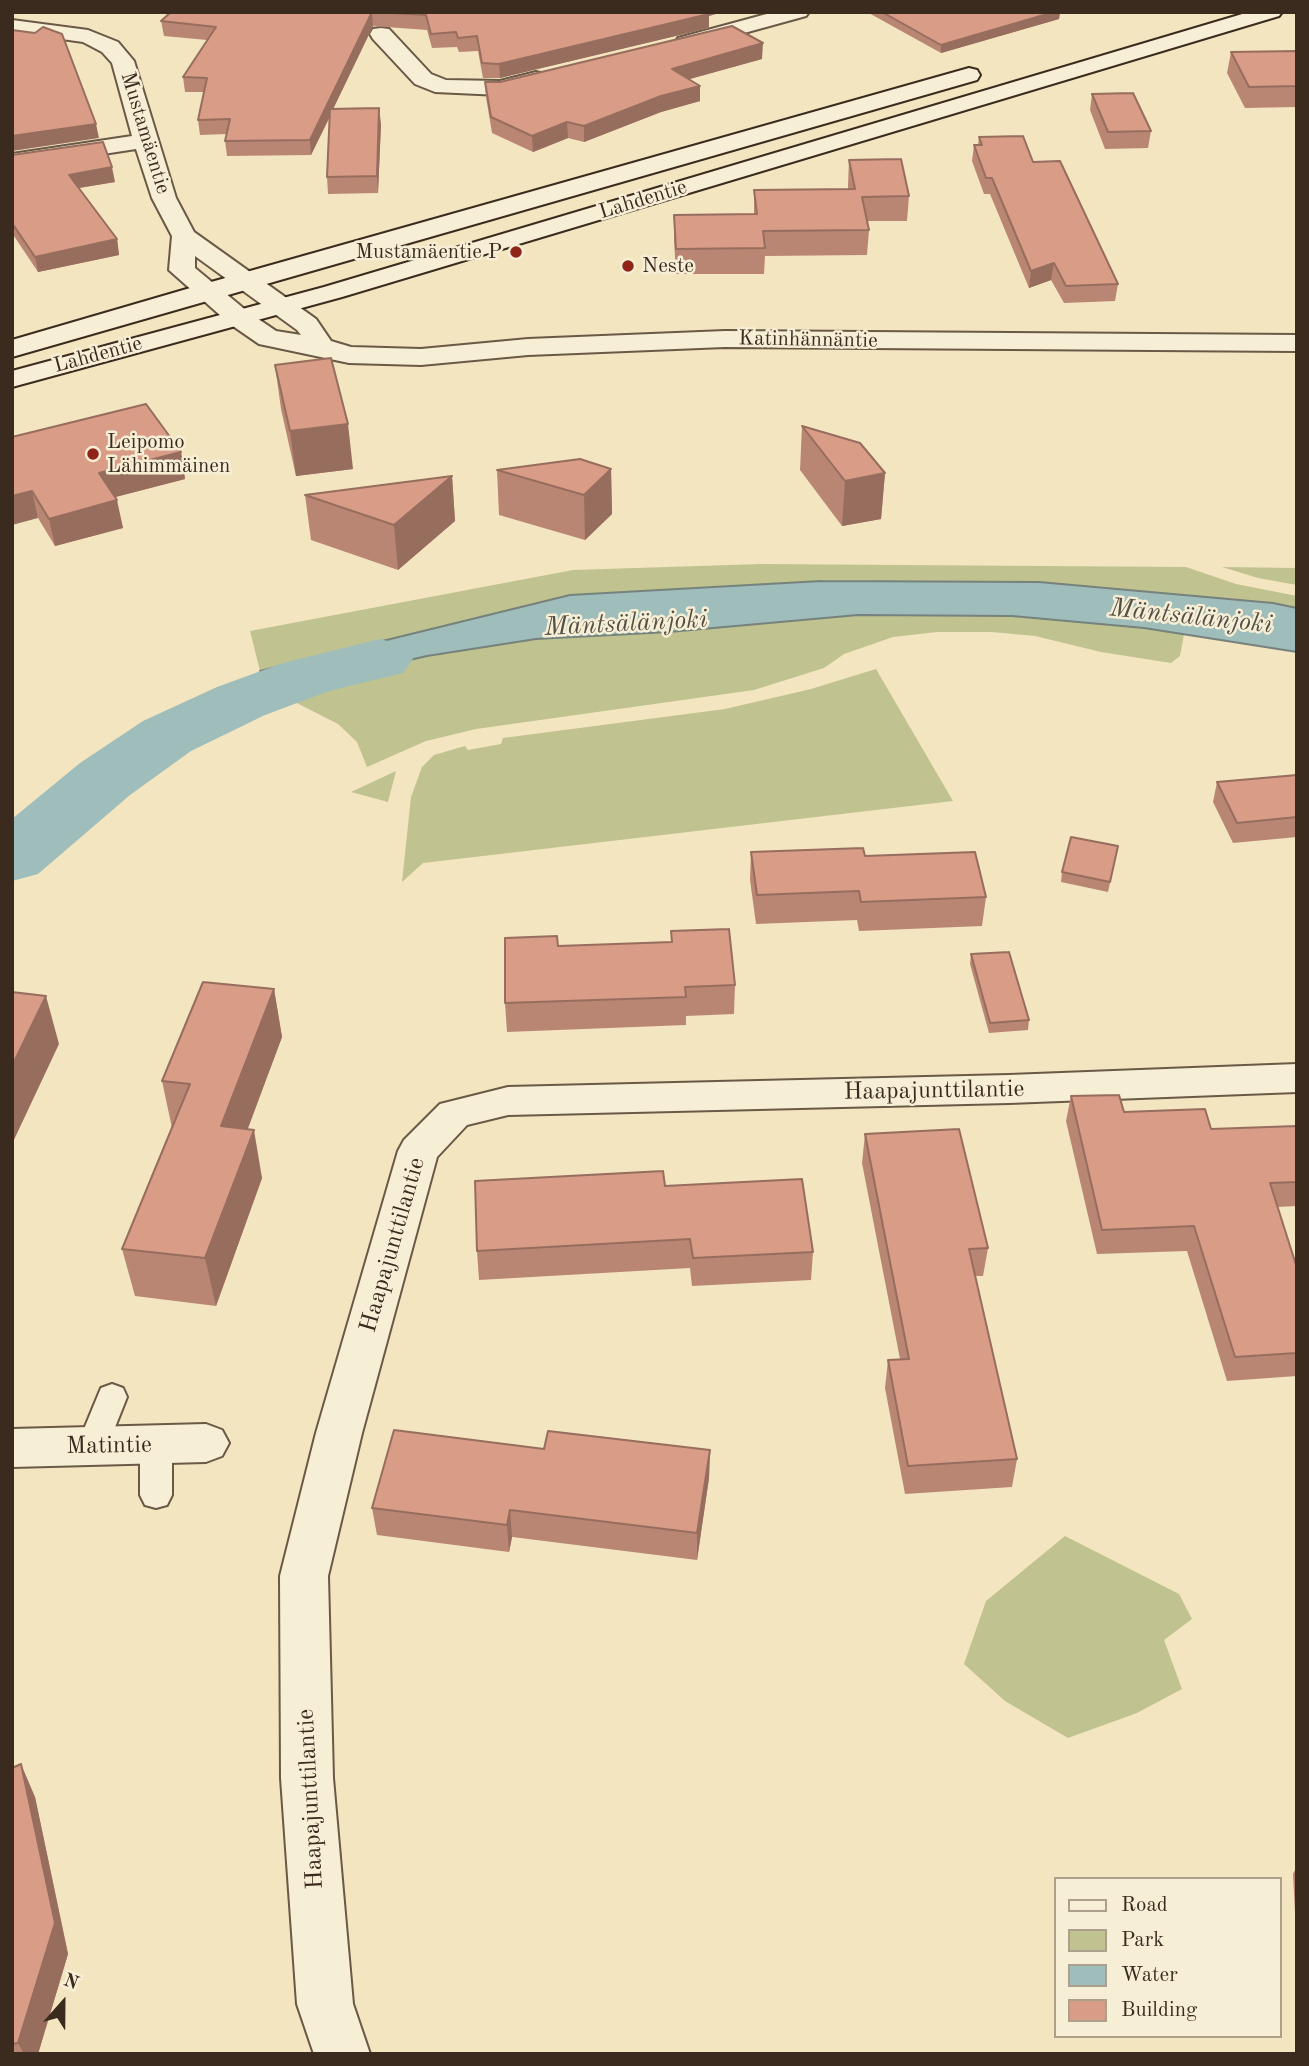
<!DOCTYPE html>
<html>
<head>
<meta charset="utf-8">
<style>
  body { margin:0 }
  #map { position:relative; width:1309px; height:2066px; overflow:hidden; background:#f3e5c0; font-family:"Old Standard TT",serif }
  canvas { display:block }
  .frame { position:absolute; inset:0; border:14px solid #3b2a1e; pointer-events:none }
  .legend { position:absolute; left:1054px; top:1877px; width:228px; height:161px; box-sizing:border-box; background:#f7eed6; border:2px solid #aca08c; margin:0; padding:9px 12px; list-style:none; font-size:21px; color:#3b2a1e }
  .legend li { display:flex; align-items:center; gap:14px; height:35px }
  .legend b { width:35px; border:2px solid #aca08c }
  .north { position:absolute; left:28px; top:1968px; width:70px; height:70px; -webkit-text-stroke:5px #f7eed6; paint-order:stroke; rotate:21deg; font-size:19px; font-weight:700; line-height:28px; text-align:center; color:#3b2a1e }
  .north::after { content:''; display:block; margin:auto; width:24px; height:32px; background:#3b2a1e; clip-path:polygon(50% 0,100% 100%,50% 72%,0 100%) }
</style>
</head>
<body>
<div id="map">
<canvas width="1309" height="2066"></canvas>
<div class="frame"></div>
<ul class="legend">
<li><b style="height:9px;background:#f7eed6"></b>Road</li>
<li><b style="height:19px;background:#c0c38f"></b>Park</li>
<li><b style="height:19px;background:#9ebdbb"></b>Water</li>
<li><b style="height:19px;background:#d89c87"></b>Building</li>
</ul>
<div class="north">N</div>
</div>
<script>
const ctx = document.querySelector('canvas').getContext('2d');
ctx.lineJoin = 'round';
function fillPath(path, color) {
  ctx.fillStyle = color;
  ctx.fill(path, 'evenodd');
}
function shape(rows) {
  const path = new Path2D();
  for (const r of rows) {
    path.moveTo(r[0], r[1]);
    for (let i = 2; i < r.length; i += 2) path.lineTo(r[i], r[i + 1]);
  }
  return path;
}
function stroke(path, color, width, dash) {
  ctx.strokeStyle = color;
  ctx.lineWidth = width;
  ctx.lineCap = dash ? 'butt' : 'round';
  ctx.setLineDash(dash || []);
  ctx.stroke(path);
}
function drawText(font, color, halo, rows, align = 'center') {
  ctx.font = font + ' "Old Standard TT",serif';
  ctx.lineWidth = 5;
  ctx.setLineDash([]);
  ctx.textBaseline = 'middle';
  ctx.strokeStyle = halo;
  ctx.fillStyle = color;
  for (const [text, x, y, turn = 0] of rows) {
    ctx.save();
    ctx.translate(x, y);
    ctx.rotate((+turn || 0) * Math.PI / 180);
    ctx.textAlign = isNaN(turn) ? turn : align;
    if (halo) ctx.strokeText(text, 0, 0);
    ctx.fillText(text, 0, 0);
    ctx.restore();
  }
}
const green = shape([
  [761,564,1186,567,1236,584,1297,596,1297,608,1273,603,1039,582,821,581,570,595,260,671,250,631,573,570],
  [1222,567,1297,568,1297,585,1258,578],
  [858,615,1012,616,1144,628,1184,634,1180,656,1171,663,1101,652,1035,636,992,632,937,632,893,637,844,654,824,668,754,690,476,729,426,741,367,767,357,742,338,724,287,698,345,675,427,656,536,639,669,632],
  [876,669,953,801,423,863,402,882,411,797,422,767,434,755,465,746,468,750,501,744,503,738,725,709,811,689],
  [396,771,388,802,351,792],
  [1065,1536,1179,1594,1192,1619,1164,1640,1182,1689,1137,1713,1068,1738,1005,1701,964,1664,986,1601]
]);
const water = shape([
  [821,581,1039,582,1273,603,1297,608,1297,652,1144,628,1012,616,858,615,669,632,536,639,427,656,345,675,287,698,260,671,570,595,821,581]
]);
const river = shape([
  [380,639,403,645,413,659,403,673,329,691,265,715,191,751,130,795,38,874,12,881,12,819,80,763,143,721,217,687,283,663,380,639]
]);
const lane = shape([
  [112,1384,123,1388,127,1397,104,1455,93,1459,82,1455,77,1446,101,1388,112,1384],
  [156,1432,167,1436,172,1445,172,1495,167,1505,156,1508,145,1505,140,1495,140,1445,145,1436,156,1432]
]);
const street = shape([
  [774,12,809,12,806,16,686,49,678,48,675,43,678,38,774,12],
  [12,20,88,30,118,42,134,61,176,198,194,232,316,319,331,341,351,347,421,349,528,339,725,331,1297,335,1297,351,725,347,528,355,421,365,349,363,259,344,230,324,169,270,172,236,152,198,136,149,12,168,12,154,132,136,112,63,102,52,83,42,12,32,12,20],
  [195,256,297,330,301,335,276,331,248,312,195,268,195,256],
  [381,28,389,29,431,74,446,80,500,81,536,72,544,74,547,79,544,84,500,95,435,92,415,84,373,39,370,34,373,29,381,28],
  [1297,1064,1297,1092,1009,1103,508,1115,467,1125,437,1157,362,1433,328,1576,333,1778,353,2004,370,2054,314,2054,297,2004,281,1778,280,1576,316,1433,398,1151,404,1140,440,1104,508,1087,1009,1075,1297,1064],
  [206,1424,222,1430,229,1443,222,1456,206,1462,12,1467,12,1429,206,1424]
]);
const secondary = shape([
  [1249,12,1282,12,1279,16,342,297,12,387,12,371,324,287,1249,12],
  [969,68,977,70,980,75,977,80,12,357,12,340,197,286,969,68]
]);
const wall = shape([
  [171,12,722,12,709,16,709,28,500,78,483,78,478,51,459,52,457,47,432,48,427,30,373,26,333,109,381,124,378,193,328,194,327,177,330,117,311,155,227,156,225,141,227,134,200,135,198,120,204,92,185,92,183,77,207,40,164,36,161,21],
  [867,12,1060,12,1059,19,941,53],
  [1297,51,1297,107,1245,108,1227,73,1231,52],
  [762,59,689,79,700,86,700,101,661,112,584,142,568,138,533,152,492,133,486,97,485,82,500,82],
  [1092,94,1151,131,1148,148,1105,149,1090,110],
  [979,137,1033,162,1118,284,1115,301,1064,303,1051,280,1029,288,990,194,984,194,972,161,974,145,978,145],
  [12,155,115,182,79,188,117,239,119,255,38,272,12,233],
  [849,160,909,196,907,221,867,221,869,230,867,255,765,256,764,274,676,274,674,240,674,215,754,214,754,190,848,189,848,185],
  [275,365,353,469,296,476,281,409],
  [802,426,885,473,881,519,842,526,800,470],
  [12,437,181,452,185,479,115,497,123,528,55,546,38,518],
  [611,469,612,514,585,540,499,515,497,470],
  [452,476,455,521,398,570,311,540,305,495],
  [1297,775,1297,837,1233,843,1213,802,1217,782],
  [1118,846,1108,892,1061,882,1062,872],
  [751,852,865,856,986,897,982,926,859,931,857,920,756,924,750,880],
  [671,931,735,985,734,1014,686,1016,686,1025,507,1032,505,1003,558,946,671,942],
  [971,954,1029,1020,1028,1030,989,1033,970,964],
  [274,989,282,1037,247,1130,262,1178,216,1306,135,1296,122,1249,172,1128,162,1081],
  [1071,1096,1124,1112,1211,1129,1297,1126,1297,1206,1277,1207,1297,1268,1297,1376,1227,1381,1187,1251,1097,1254,1066,1121],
  [865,1134,988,1248,983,1276,975,1276,1017,1459,1012,1487,905,1494,885,1388,888,1360,900,1359,862,1163],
  [665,1186,813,1252,811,1280,692,1286,690,1268,479,1280,477,1251],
  [544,1449,710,1450,709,1478,697,1560,512,1537,509,1552,377,1535,372,1508],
  [12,1768,35,1797,68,1954,38,2054,12,2054],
  [1297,1866,1297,1913,1295,1913,1293,1874]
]);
const shadedWall = shape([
  [372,12,373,26,311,155,310,140],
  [695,12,722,12,709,16,709,28,500,78,499,64],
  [1054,12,1060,12,1059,19,941,53,941,45],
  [763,43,762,59,672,84,672,69],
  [700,86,700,101,661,112,584,142,584,126,661,96],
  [379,108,381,124,378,193,377,176],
  [567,122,568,138,533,152,532,136],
  [96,124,99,138,12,151,12,136],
  [112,167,115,182,72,189,69,175],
  [117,239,119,255,38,272,35,257],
  [1054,263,1051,280,1029,288,1031,271],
  [348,424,353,469,296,476,290,431],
  [181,452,185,479,104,500,99,473],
  [611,469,612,514,585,540,584,495],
  [885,473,881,519,842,526,845,481],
  [452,476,455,521,398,570,394,525],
  [32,491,38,518,12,525,12,496],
  [117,500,123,528,55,546,49,519],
  [274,989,282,1037,231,1174,221,1126],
  [46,996,59,1044,12,1144,12,1066],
  [254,1130,262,1178,216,1306,205,1258],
  [710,1450,709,1478,697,1560,697,1533],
  [510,1510,512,1537,509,1552,507,1525],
  [21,1764,35,1797,68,1954,38,2054,24,2054,18,2043]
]);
const building = shape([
  [171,12,372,12,310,140,225,141,230,119,198,120,207,78,183,77,216,27,161,21,171,12],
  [374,12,705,12,709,14,499,64,482,63,477,36,458,38,456,32,431,34,426,15,374,12],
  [882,12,1054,12,941,45,882,12],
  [732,26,763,43,672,69,700,86,661,96,584,126,567,122,532,136,491,117,485,82,500,82,732,26],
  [43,27,62,34,96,124,12,136,12,30,35,33,43,27],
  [1297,51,1297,86,1249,87,1231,52,1297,51],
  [1133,93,1151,131,1108,132,1092,94,1133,93],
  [379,108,377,176,327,177,330,109,379,108],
  [1023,136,1033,162,1060,161,1118,284,1066,286,1054,263,1031,271,992,178,986,178,974,145,982,145,979,137,1023,136],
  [103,142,112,167,69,175,117,239,35,257,12,223,12,155,103,142],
  [901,159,909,196,862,197,869,230,763,231,765,248,676,249,674,215,757,214,754,190,855,189,849,160,901,159],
  [331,358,348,424,290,431,275,365,331,358],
  [146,404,181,452,99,473,117,500,49,519,32,491,12,496,12,437,146,404],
  [802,426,860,443,885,473,845,481,802,426],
  [580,459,611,469,584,495,497,470,580,459],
  [452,476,394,525,305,495,452,476],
  [1297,775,1297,817,1237,823,1217,782,1297,775],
  [1071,837,1118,846,1110,882,1062,872,1071,837],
  [863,848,865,856,975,852,986,897,861,902,859,891,757,895,751,852,863,848],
  [729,929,735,985,685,987,686,997,505,1003,505,938,557,936,558,946,672,942,671,931,729,929],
  [1009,952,1029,1020,990,1023,971,954,1009,952],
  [203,982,274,989,221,1126,254,1130,205,1258,122,1249,190,1084,162,1081,203,982],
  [12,992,46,996,12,1066,12,992],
  [1119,1095,1124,1112,1205,1109,1211,1129,1297,1126,1297,1182,1270,1183,1297,1268,1297,1353,1235,1357,1194,1226,1102,1230,1071,1096,1119,1095],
  [959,1129,988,1248,969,1249,1017,1459,908,1466,888,1360,909,1359,865,1134,959,1129],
  [663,1171,665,1186,802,1179,813,1252,693,1258,690,1239,477,1251,475,1181,663,1171],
  [394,1430,544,1449,548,1431,710,1450,697,1533,510,1510,507,1525,372,1508,394,1430],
  [21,1764,55,1923,18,2043,12,2044,12,1768,21,1764]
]);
const markers = [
  [516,252,7,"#8f2418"],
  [628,266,7,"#8f2418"],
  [93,454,7,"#8f2418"]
];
const farStreetnames = [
  ["Mustamäentie",145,133,73],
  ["Lahdentie",643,200,-17],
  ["Katinhännäntie",808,340,1],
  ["Lahdentie",98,355,-15]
];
const farPoinames = [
  ["Mustamäentie P",502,252,"right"],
  ["Neste",642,266],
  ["Leipomo",107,442],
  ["Lähimmäinen",107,466]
];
const streetNames = [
  ["Haapajunttilantie",934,1091,-1],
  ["Haapajunttilantie",393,1245,-74],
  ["Matintie",109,1446,-1],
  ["Haapajunttilantie",311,1799,-93]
];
const waterNames = [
  ["Mäntsälänjoki",1191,617,6],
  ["Mäntsälänjoki",626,624,-3]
];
fillPath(green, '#c0c38f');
fillPath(water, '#9ebdbb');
stroke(water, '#76827c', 2);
fillPath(river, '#9ebdbb');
stroke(lane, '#695946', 4);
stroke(street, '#695946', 4);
stroke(secondary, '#3b2a1e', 4);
fillPath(lane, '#f7eed6');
fillPath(street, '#f7eed6');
fillPath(secondary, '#f7eed6');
fillPath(wall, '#ba8674');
fillPath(shadedWall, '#976d5e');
fillPath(building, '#d89c87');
stroke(building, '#976d5e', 2);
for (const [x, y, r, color] of markers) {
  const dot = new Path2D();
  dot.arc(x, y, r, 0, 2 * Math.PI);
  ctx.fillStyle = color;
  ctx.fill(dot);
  stroke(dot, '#f7eed6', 2.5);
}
drawText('21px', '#3b2a1e', '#f7eed6', farStreetnames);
drawText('21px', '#3b2a1e', '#f7eed6', farPoinames, 'left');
drawText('24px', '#3b2a1e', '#f7eed6', streetNames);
drawText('italic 26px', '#544f45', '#f7eed6', waterNames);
</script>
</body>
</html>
